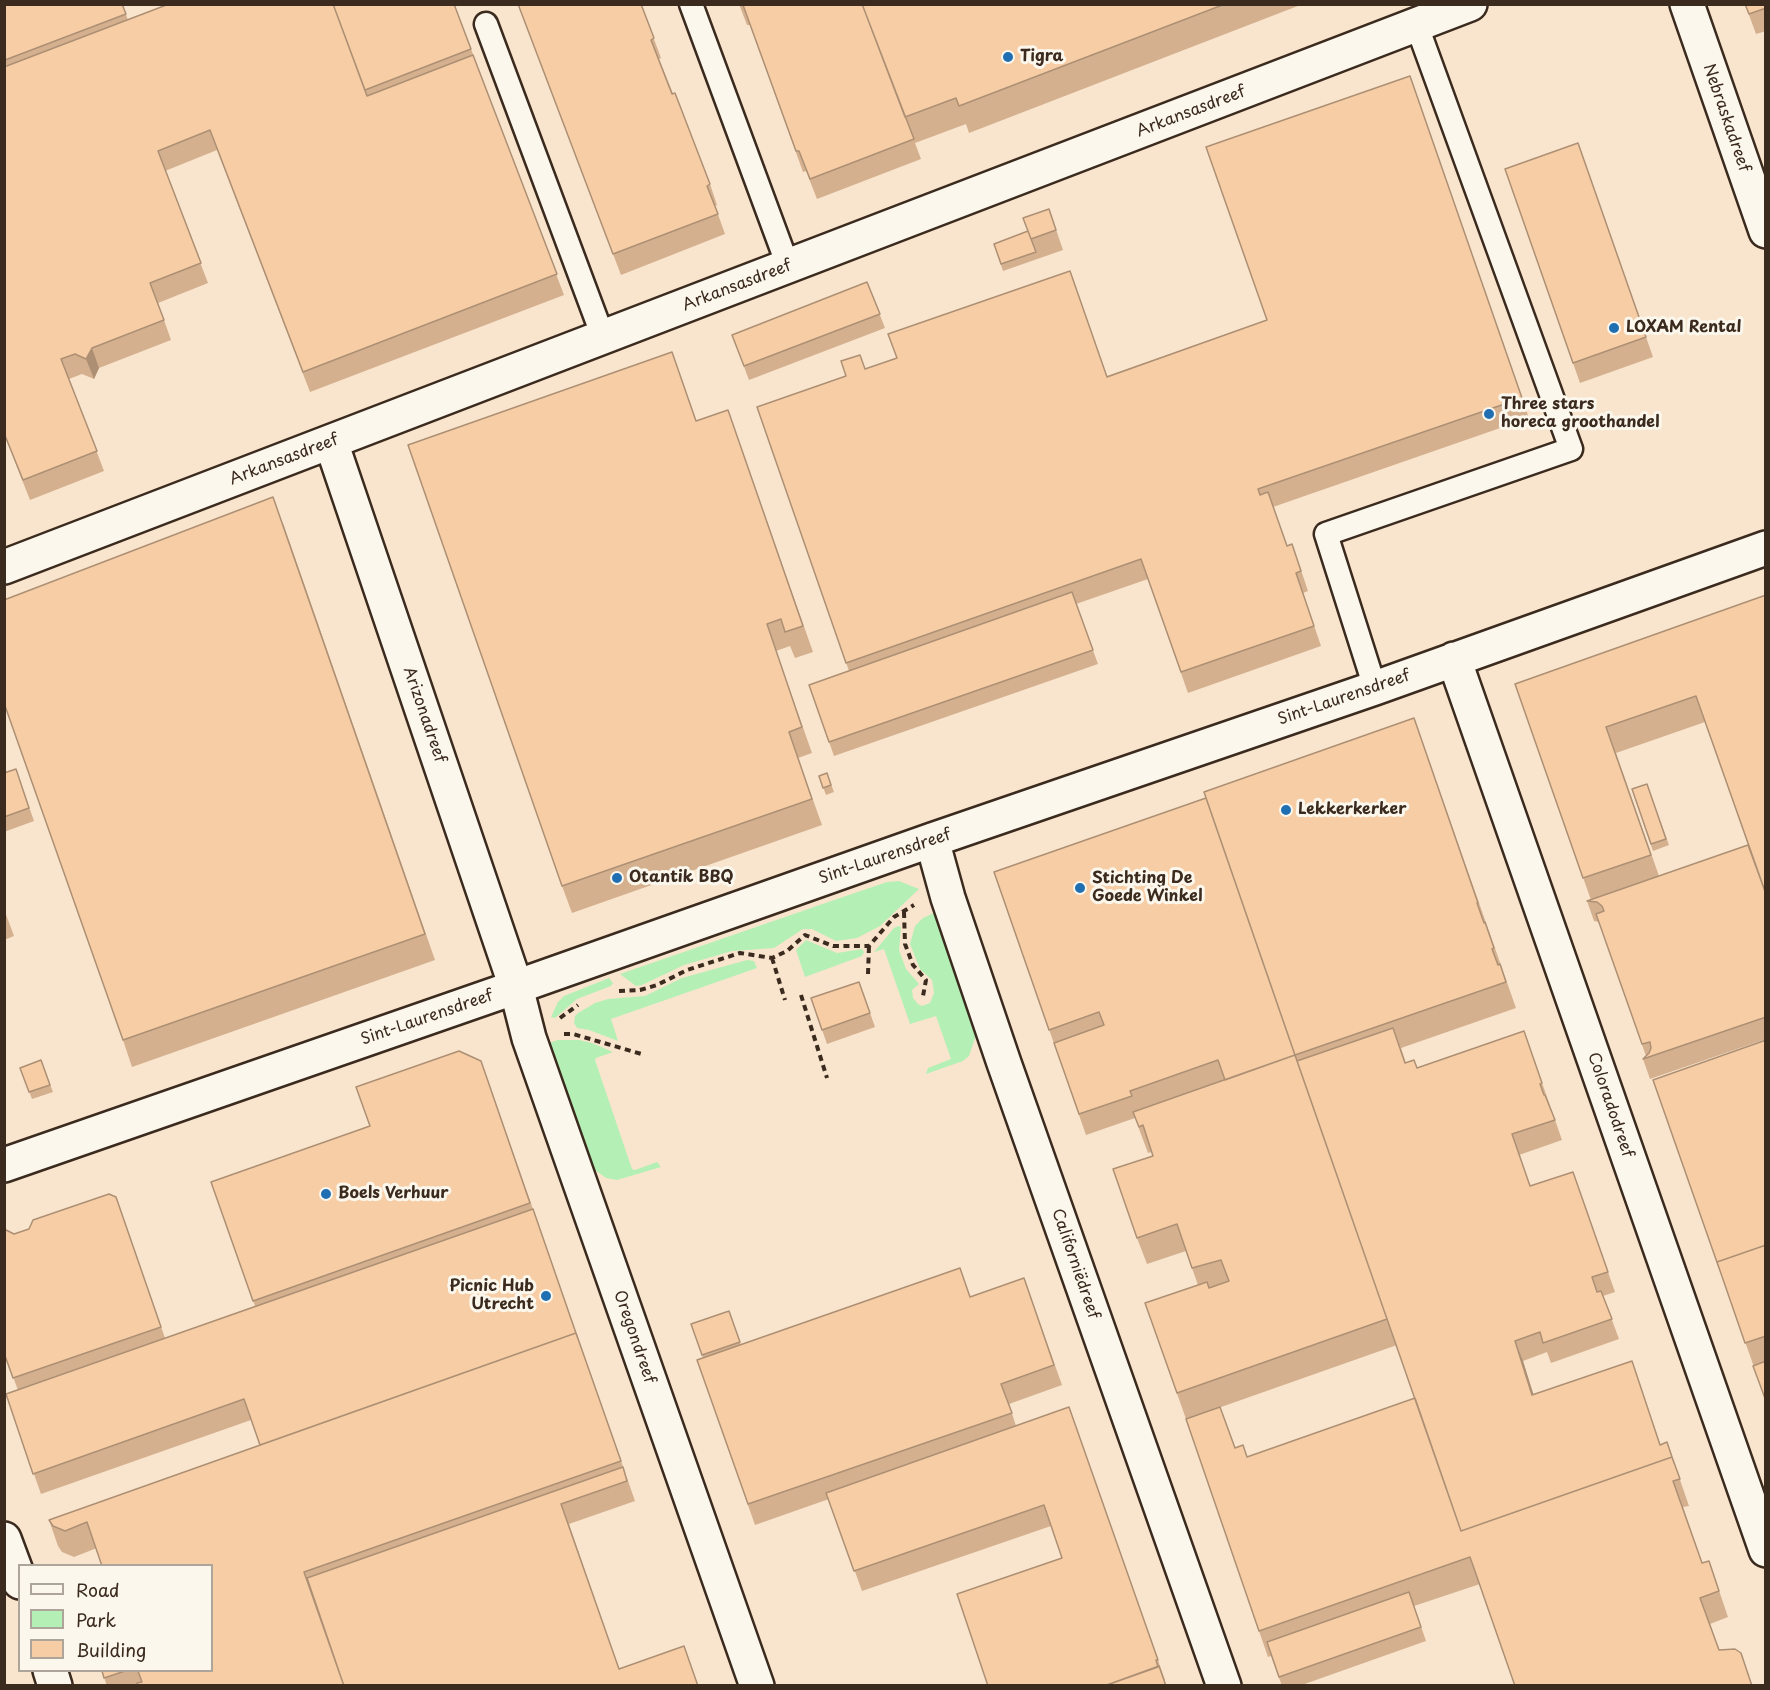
<!DOCTYPE html>
<html>
<head>
<meta charset="utf-8">
<style>
  body { margin:0 }
  #map { position:relative; width:1770px; height:1690px; overflow:hidden; background:#faefde; font-family:"Playpen Sans",sans-serif }
  canvas { display:block }
  .frame { position:absolute; inset:0; border:6px solid #3b2a1e; pointer-events:none }
  .legend { position:absolute; left:18px; top:1564px; width:195px; height:108px; box-sizing:border-box; background:#fbf7ec; border:2px solid #aea59a; margin:0; padding:8px 10px; list-style:none; font-size:18px; color:#3b2a1e }
  .legend li { display:flex; align-items:center; gap:12px; height:30px }
  .legend b { width:30px; border:2px solid #aea59a }
</style>
</head>
<body>
<div id="map">
<canvas width="1770" height="1690"></canvas>
<div class="frame"></div>
<ul class="legend">
<li><b style="height:8px;background:#fbf7ec"></b>Road</li>
<li><b style="height:16px;background:#b4f0b5"></b>Park</li>
<li><b style="height:16px;background:#f7cda6"></b>Building</li>
</ul>
</div>
<script>
const ctx = document.querySelector('canvas').getContext('2d');
ctx.lineJoin = 'round';
function fillPath(path, color) {
  ctx.fillStyle = color;
  ctx.fill(path, 'evenodd');
}
function shape(rows) {
  const path = new Path2D();
  for (const r of rows) {
    path.moveTo(r[0], r[1]);
    for (let i = 2; i < r.length; i += 2) path.lineTo(r[i], r[i + 1]);
  }
  return path;
}
function stroke(path, color, width, dash) {
  ctx.strokeStyle = color;
  ctx.lineWidth = width;
  ctx.lineCap = dash ? 'butt' : 'round';
  ctx.setLineDash(dash || []);
  ctx.stroke(path);
}
function drawText(font, color, halo, rows, align = 'center') {
  ctx.font = font + ' "Playpen Sans",sans-serif';
  ctx.lineWidth = 6;
  ctx.setLineDash([]);
  ctx.textBaseline = 'middle';
  ctx.strokeStyle = halo;
  ctx.fillStyle = color;
  for (const [text, x, y, turn = 0] of rows) {
    ctx.save();
    ctx.translate(x, y);
    ctx.rotate((+turn || 0) * Math.PI / 180);
    ctx.textAlign = isNaN(turn) ? turn : align;
    if (halo) ctx.strokeText(text, 0, 0);
    ctx.fillText(text, 0, 0);
    ctx.restore();
  }
}
const built = shape([
  [5,5,1765,5,1765,1685,5,1686],
  [20,1566,212,1566,212,1670,20,1670]
]);
const green = shape([
  [899,881,919,889,880,926,857,938,836,941,812,929,803,929,774,948,732,951,684,965,642,985,636,986,620,974,840,898,887,882],
  [936,912,975,1023,975,1038,969,1056,963,1061,926,1074,928,1068,951,1059,936,1016,910,1024,884,949,874,952,894,928,898,926,901,927,899,950,906,969,919,984,912,990,913,998,918,1004,922,1006,930,1003,934,993,932,980,920,969,910,944,915,926,923,918],
  [806,940,837,953,862,949,864,952,862,956,805,977,796,950],
  [747,960,754,961,757,968,611,1019,618,1041,589,1030,577,1028,574,1023,575,1016,578,1013,595,1003,608,999,645,996,682,978],
  [609,978,613,983,611,986,577,999,555,1018,551,1017,558,1002,564,996],
  [558,1040,579,1040,592,1043,613,1052,596,1058,595,1060,632,1169,635,1170,657,1162,661,1167,617,1180,606,1178,595,1170,590,1163,549,1043]
]);
const path = shape([
  [904,912,905,944,913,965,926,980,923,996],
  [772,958,785,1000],
  [868,974,869,946],
  [619,991,640,990,657,985,687,970,740,953,772,958,787,951,805,935,833,946,869,946,894,917,914,905],
  [801,995,827,1078],
  [560,1018,578,1005],
  [564,1034,573,1034,645,1055]
]);
const service = shape([
  [691,4,788,266],
  [486,24,603,337],
  [1375,688,1326,534,1571,449,1417,26]
]);
const minor = shape([
  [1687,4,1766,231],
  [331,442,516,987,529,1038,757,1686],
  [4,567,1470,4],
  [1454,659,1766,1550],
  [932,840,948,898,1004,1063,1224,1686],
  [4,1165,516,987,932,840,1375,688,1766,548],
  [4,1539,20,1582],
  [50,1670,55,1686]
]);
const wall = shape([
  [122,4,128,20,471,49,564,295,310,392,217,150,165,171,208,283,158,303,171,340,99,368,94,379,82,374,69,379,104,471,30,500,4,434,7,66,4,60],
  [518,4,641,4,661,58,659,59,710,184,717,205,715,206,725,234,621,275],
  [739,4,1303,4,969,133,966,124,915,143,921,159,817,199,806,171,803,172,750,25,747,25],
  [1745,4,1766,4,1766,31,1756,34],
  [1410,76,1529,418,1273,507,1287,546,1292,544,1299,564,1308,591,1303,593,1321,646,1188,693,1148,579,1076,604,1098,664,834,756,809,685,849,671,757,407,865,369,1107,376,1267,320],
  [1578,143,1653,357,1580,383,1505,169],
  [1049,209,1063,250,1003,271,994,244,1028,231],
  [867,282,885,328,749,380,732,335],
  [728,410,813,652,795,658,790,646,776,651,812,753,798,758,822,825,572,913,562,886,696,421],
  [283,523,435,960,132,1067,123,1040],
  [1766,595,1766,1039,1650,1079,1643,1059,1646,1056,1599,922,1594,921,1587,901,1591,900,1515,684],
  [1705,722,1748,845,1659,876,1616,753],
  [1414,718,1516,1008,1401,1048,1406,1063,1417,1068,1524,1031,1562,1140,1519,1155,1530,1186,1573,1172,1615,1292,1603,1296,1619,1339,1551,1363,1547,1352,1523,1361,1533,1395,1661,1445,1667,1442,1689,1506,1683,1507,1702,1563,1709,1561,1728,1617,1710,1624,1719,1650,1752,1686,1480,1584,1414,1606,1426,1641,1299,1686,1282,1686,1271,1656,1268,1657,1259,1631,1186,1419,1145,1303,1198,1285,1186,1251,1147,1264,1137,1238,1153,1156,1152,1152,1148,1153,1135,1118,1086,1135,994,872,1206,798],
  [1397,1345,1415,1398,1248,1457,1235,1448,1207,1412],
  [16,769,34,821,4,832,4,773],
  [827,773,834,792,826,795,819,776],
  [1647,784,1669,845,1653,851,1632,789],
  [4,909,14,936,4,940],
  [859,982,875,1027,827,1044,811,998],
  [1766,1040,1766,1401,1719,1268],
  [41,1060,53,1092,32,1099,20,1068],
  [481,1061,635,1501,569,1524,619,1669,698,1686,107,1686,102,1671,212,1671,97,1548,74,1557,62,1552,58,1546,49,1520,260,1445,251,1420,41,1494,6,1394,18,1390,4,1353,14,1234,116,1197,165,1338,255,1306,211,1182,370,1126],
  [1024,1278,1062,1385,1009,1404,1016,1426,1069,1407,1165,1680,1164,1680,1062,1558,1051,1526,862,1591,829,1499,755,1525,697,1360,703,1358,691,1324,729,1311,741,1345,971,1297]
]);
const shadedWall = shape([
  [92,348,99,368,94,379,86,359],
  [481,1061,540,1229,635,1501,576,1333,578,1338],
  [1515,1341,1523,1361,1540,1415,1532,1395]
]);
const building = shape([
  [4,4,122,4,126,14,5,60,4,4],
  [169,4,333,4,367,96,473,55,557,274,303,372,210,130,158,151,201,263,150,283,164,320,92,348,86,359,75,354,61,359,97,451,23,480,4,433,4,67,169,4],
  [333,4,454,4,471,49,365,90,333,4],
  [518,4,641,4,654,38,651,40,672,94,675,93,710,184,707,186,718,214,613,254,518,4],
  [739,4,862,4,914,139,810,179,799,151,796,151,743,5,740,5,739,4],
  [862,4,1225,4,959,106,956,98,905,117,862,4],
  [1745,4,1766,4,1766,8,1749,14,1745,4],
  [1410,76,1522,398,1258,489,1260,495,1268,492,1287,546,1292,544,1301,571,1296,573,1314,626,1181,672,1141,559,846,663,757,407,846,376,841,361,860,355,865,369,897,358,888,334,1070,271,1107,377,1267,320,1206,147,1410,76],
  [1578,143,1646,337,1573,363,1505,169,1578,143],
  [1049,209,1056,230,1031,239,1023,218,1049,209],
  [1028,231,1036,252,1001,264,994,244,1028,231],
  [867,282,880,314,744,366,732,335,867,282],
  [672,352,696,421,728,410,803,626,785,632,781,619,767,624,802,727,789,732,812,799,562,886,408,445,672,352],
  [273,497,425,934,123,1040,4,703,4,600,273,497],
  [1072,592,1093,650,829,742,809,685,1072,592],
  [1766,595,1766,894,1696,696,1606,727,1651,855,1583,878,1515,684,1766,595],
  [1414,718,1478,903,1477,903,1484,923,1485,922,1494,948,1492,949,1498,965,1500,964,1506,982,1295,1055,1204,792,1414,718],
  [16,769,29,808,4,817,4,773,16,769],
  [827,773,831,785,823,788,819,776,827,773],
  [1647,784,1666,839,1651,844,1632,789,1647,784],
  [1206,798,1297,1061,1295,1055,1225,1080,1218,1060,1130,1091,1132,1096,1079,1114,1054,1043,1104,1025,1099,1012,1049,1030,994,872,1206,798],
  [1748,845,1766,894,1766,1017,1643,1059,1649,1053,1651,1048,1650,1042,1642,1044,1596,914,1604,911,1602,906,1597,902,1587,901,1748,845],
  [859,982,870,1013,822,1030,811,998,859,982],
  [1393,1028,1405,1063,1414,1060,1417,1068,1524,1031,1542,1083,1540,1084,1544,1095,1545,1095,1555,1120,1512,1134,1530,1186,1573,1172,1608,1272,1592,1277,1597,1292,1601,1291,1612,1319,1543,1343,1540,1332,1515,1341,1532,1395,1632,1361,1660,1445,1667,1442,1674,1463,1672,1457,1461,1531,1297,1061,1393,1028],
  [1766,1040,1766,1245,1717,1262,1719,1268,1653,1080,1766,1040],
  [459,1051,481,1061,530,1203,253,1301,211,1182,370,1126,356,1087,459,1051],
  [1295,1055,1387,1319,1177,1393,1145,1303,1207,1282,1209,1288,1229,1281,1221,1260,1192,1268,1177,1224,1137,1238,1113,1169,1153,1156,1143,1125,1139,1127,1133,1112,1295,1055],
  [41,1060,50,1085,29,1092,20,1068,41,1060],
  [109,1194,116,1197,161,1327,13,1378,4,1353,4,1229,14,1234,29,1229,33,1220,109,1194],
  [533,1209,578,1339,576,1333,260,1445,244,1399,33,1474,6,1394,533,1209],
  [1766,1245,1766,1336,1745,1343,1717,1262,1766,1245],
  [960,1268,970,1297,1024,1278,1054,1365,1001,1384,1012,1413,748,1504,697,1360,960,1268],
  [729,1311,740,1342,702,1355,691,1324,729,1311],
  [576,1333,621,1461,304,1572,344,1686,138,1686,137,1683,142,1682,138,1671,212,1671,212,1566,102,1566,87,1522,65,1531,53,1526,49,1520,576,1333],
  [1766,1361,1766,1401,1753,1366,1766,1361],
  [1415,1398,1461,1531,1672,1457,1680,1479,1673,1481,1702,1563,1709,1561,1719,1591,1700,1598,1719,1650,1735,1649,1741,1653,1752,1686,1515,1686,1470,1557,1259,1631,1186,1419,1220,1407,1235,1448,1243,1445,1247,1457,1415,1398],
  [1069,1407,1158,1660,1156,1660,1158,1667,1104,1686,988,1686,957,1594,1062,1558,1044,1505,854,1571,826,1493,1069,1407],
  [623,1467,627,1481,561,1504,619,1669,684,1646,698,1686,344,1686,307,1578,623,1467],
  [1409,1592,1421,1627,1279,1677,1267,1642,1409,1592],
  [1159,1666,1166,1686,1104,1686,1159,1666],
  [102,1671,125,1671,104,1678,102,1671]
]);
const markers = [
  [1008,57,6,"#1f6fb2"],
  [1614,328,6,"#1f6fb2"],
  [1489,414,6,"#1f6fb2"],
  [1286,810,6,"#1f6fb2"],
  [617,878,6,"#1f6fb2"],
  [1080,888,6,"#1f6fb2"],
  [326,1194,6,"#1f6fb2"],
  [546,1296,6,"#1f6fb2"]
];
const poiNames = [
  ["Tigra",1020,57],
  ["LOXAM Rental",1626,328],
  ["Three stars",1501,405],
  ["horeca groothandel",1501,423],
  ["Lekkerkerker",1298,810],
  ["Otantik BBQ",629,878],
  ["Stichting De",1092,879],
  ["Goede Winkel",1092,897],
  ["Boels Verhuur",338,1194],
  ["Picnic Hub",534,1287,"right"],
  ["Utrecht",534,1305,"right"]
];
const streetNames = [
  ["Arkansasdreef",1191,112,-21],
  ["Nebraskadreef",1726,118,71],
  ["Arkansasdreef",737,286,-21],
  ["Arkansasdreef",284,460,-21],
  ["Sint-Laurensdreef",1344,698,-19],
  ["Arizonadreef",424,715,71],
  ["Sint-Laurensdreef",885,857,-19],
  ["Sint-Laurensdreef",427,1018,-19],
  ["Coloradodreef",1610,1105,71],
  ["Californiëdreef",1075,1264,71],
  ["Oregondreef",634,1337,71]
];
fillPath(built, '#f9e5cd');
fillPath(green, '#b4f0b5');
stroke(service, '#3b2a1e', 27);
stroke(minor, '#3b2a1e', 38);
stroke(path, '#3b2a1e', 4, [6, 4.5]);
stroke(service, '#fbf7ec', 22);
stroke(minor, '#fbf7ec', 33);
fillPath(wall, '#d4b08f');
fillPath(shadedWall, '#ad9074');
fillPath(building, '#f7cda6');
stroke(building, '#ad9074', 1.5);
for (const [x, y, r, color] of markers) {
  const dot = new Path2D();
  dot.arc(x, y, r, 0, 2 * Math.PI);
  ctx.fillStyle = color;
  ctx.fill(dot);
  stroke(dot, '#fbf7ec', 2);
}
drawText('bold 16px', '#3b2a1e', '#fbf7ec', poiNames, 'left');
drawText('16px', '#3b2a1e', '#fbf7ec', streetNames);
</script>
</body>
</html>
